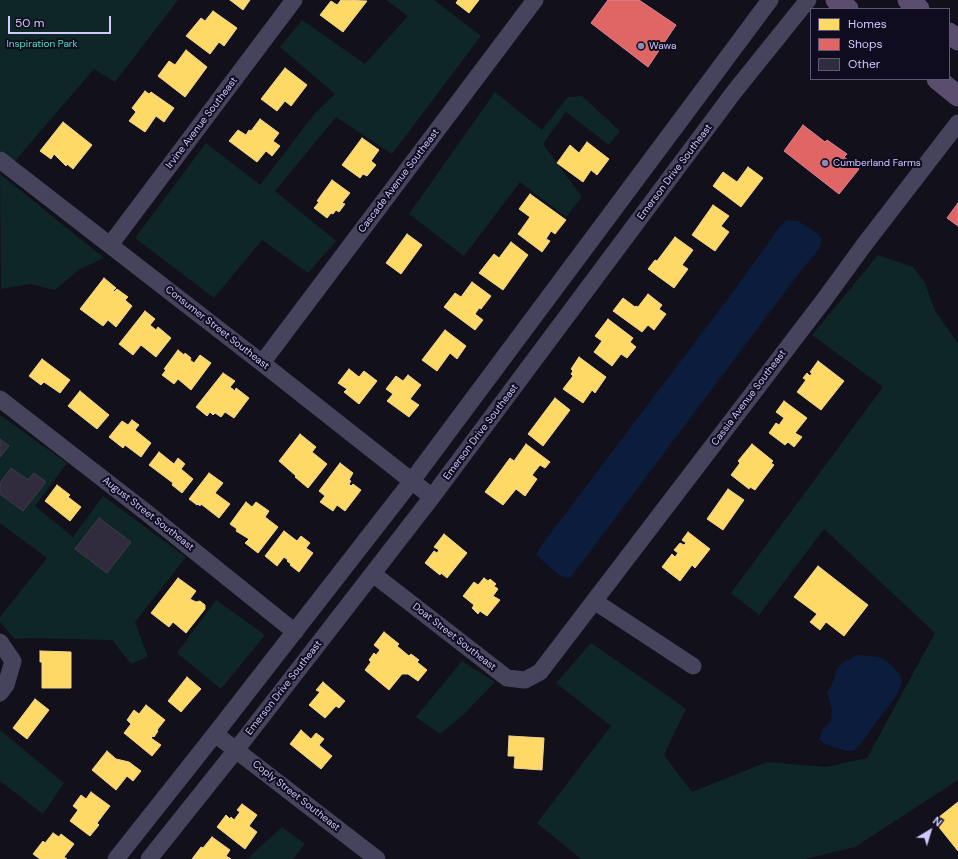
<!DOCTYPE html>
<html>
<head>
<meta charset="utf-8">
<style>
  body { margin:0 }
  #map { position:relative; width:958px; height:859px; overflow:hidden; background:#12101b; font-family:"DM Sans",sans-serif }
  canvas { display:block }
  .legend { position:absolute; left:810px; top:8px; width:140px; height:72px; box-sizing:border-box; background:#0f0c1f; border:1px solid #5d5879; margin:0; padding:5px 7px; list-style:none; font-size:12px; color:#d1caff }
  .legend li { display:flex; align-items:center; gap:8px; height:20px }
  .legend b { width:20px; border:1px solid #5d5879 }
  .north { position:absolute; left:910px; top:811px; width:40px; height:40px; -webkit-text-stroke:3px #0f0c1f; paint-order:stroke; rotate:38deg; font-size:11px; font-weight:700; line-height:16px; text-align:center; color:#d1caff }
  .north::after { content:''; display:block; margin:auto; width:14px; height:18px; background:#d1caff; clip-path:polygon(50% 0,100% 100%,50% 72%,0 100%) }
  .scale { position:absolute; left:8px; top:16px; width:103px; height:18px; box-sizing:border-box; border:2px solid #d1caff; border-top:0; padding-left:5px; font-size:12px; line-height:14px; white-space:nowrap; color:#d1caff; -webkit-text-stroke:3px #0f0c1f; paint-order:stroke }
</style>
</head>
<body>
<div id="map">
<canvas width="958" height="859"></canvas>
<ul class="legend">
<li><b style="height:11px;background:#ffd966"></b>Homes</li>
<li><b style="height:11px;background:#e06666"></b>Shops</li>
<li><b style="height:11px;background:#302c3e"></b>Other</li>
</ul>
<div class="north">N</div>
<div class="scale">50 m</div>
</div>
<script>
const ctx = document.querySelector('canvas').getContext('2d');
ctx.lineJoin = 'round';
function fillPath(path, color) {
  ctx.fillStyle = color;
  ctx.fill(path, 'evenodd');
}
function shape(rows) {
  const path = new Path2D();
  for (const r of rows) {
    path.moveTo(r[0], r[1]);
    for (let i = 2; i < r.length; i += 2) path.lineTo(r[i], r[i + 1]);
  }
  return path;
}
function stroke(path, color, width, dash) {
  ctx.strokeStyle = color;
  ctx.lineWidth = width;
  ctx.lineCap = dash ? 'butt' : 'round';
  ctx.setLineDash(dash || []);
  ctx.stroke(path);
}
function drawText(font, color, halo, rows, align = 'center') {
  ctx.font = font + ' "DM Sans",sans-serif';
  ctx.lineWidth = 4;
  ctx.setLineDash([]);
  ctx.textBaseline = 'middle';
  ctx.strokeStyle = halo;
  ctx.fillStyle = color;
  for (const [text, x, y, turn = 0] of rows) {
    ctx.save();
    ctx.translate(x, y);
    ctx.rotate((+turn || 0) * Math.PI / 180);
    ctx.textAlign = isNaN(turn) ? turn : align;
    if (halo) ctx.strokeText(text, 0, 0);
    ctx.fillText(text, 0, 0);
    ctx.restore();
  }
}
const green = shape([
  [0,0,178,0,115,82,94,69,14,162,0,151],
  [386,0,434,0,481,36,392,154,336,117,275,191,336,241,308,273,262,240,214,298,135,238,206,143,260,185,315,113,335,94,280,47,302,20,365,64,408,16],
  [495,92,542,130,568,97,582,96,620,131,609,145,566,112,543,144,582,197,566,217,520,182,464,256,409,214],
  [0,174,104,258,80,269,55,290,30,284,1,289],
  [878,255,913,267,925,283,935,311,958,343,958,780,855,847,805,859,581,859,537,823,611,726,556,683,591,643,668,696,686,709,664,755,692,792,767,762,826,767,867,758,935,633,824,529,759,615,731,593,883,387,812,335],
  [0,415,67,463,35,506,73,537,103,496,186,557,135,622,148,657,131,664,112,640,29,638,15,639,0,622,0,617,47,558,0,523],
  [216,600,265,635,221,689,177,653],
  [462,661,495,682,464,714,440,734,416,717],
  [0,730,64,783,43,814,0,781],
  [282,827,305,844,293,859,247,859]
]);
const water = shape([
  [787,220,798,221,818,234,821,238,821,243,819,249,800,272,571,577,566,578,560,576,536,555,543,543,733,292,781,225],
  [857,655,879,657,887,661,895,669,901,677,902,683,895,698,876,722,860,745,854,751,846,751,825,744,819,739,823,729,831,721,832,710,827,692,834,680,836,671,842,663]
]);
const homes = shape([
  [230,0,250,0,243,10,230,0],
  [341,0,367,1,343,32,320,15,331,1,337,5,341,0],
  [458,0,479,0,469,13,456,3,458,0],
  [213,11,237,28,224,46,219,42,210,54,186,36,201,18,205,21,213,11],
  [186,50,207,67,185,97,158,76,169,61,175,65,186,50],
  [285,68,307,85,291,106,285,101,277,111,261,99,285,68],
  [145,91,149,94,151,92,174,108,164,122,156,116,145,132,129,121,136,112,132,108,145,91],
  [260,119,279,133,273,141,280,146,272,156,266,151,257,162,229,141,238,130,246,135,249,130,251,131,260,119],
  [63,122,92,145,73,169,67,164,66,166,54,154,51,159,40,151,63,122],
  [362,138,379,150,371,161,376,165,367,176,363,174,360,178,342,165,362,138],
  [587,142,609,159,597,175,591,170,583,182,557,163,570,145,579,153,587,142],
  [748,167,763,178,741,207,713,186,723,172,737,182,748,167],
  [332,180,350,193,342,203,345,204,339,212,336,210,333,214,331,213,327,218,314,208,319,202,317,201,332,180],
  [530,194,566,220,555,234,551,231,546,239,550,241,542,252,518,234,530,217,519,209,530,194],
  [713,205,729,216,721,226,729,232,715,251,692,235,713,205],
  [407,234,422,245,401,274,386,263,407,234],
  [675,237,693,250,682,265,688,269,674,288,648,269,655,260,657,261,675,237],
  [511,242,528,255,503,290,479,273,494,254,499,258,511,242],
  [104,278,116,288,113,291,114,292,117,289,128,297,125,300,132,306,116,327,108,320,103,326,80,309,104,278],
  [472,282,491,296,481,309,479,308,475,314,483,320,475,330,444,307,455,293,461,297,472,282],
  [648,294,662,305,659,309,666,314,654,330,648,325,642,332,613,311,623,298,635,307,636,306,638,307,648,294],
  [145,311,155,319,150,325,156,330,158,327,171,338,156,357,141,345,133,355,119,344,145,311],
  [608,319,633,338,630,342,636,347,627,358,621,354,612,366,594,352,602,341,595,336,608,319],
  [445,330,466,346,457,359,450,353,437,371,422,360,445,330],
  [178,350,184,355,185,353,191,358,190,360,194,363,200,355,211,363,191,390,178,379,174,384,162,375,166,370,164,369,178,350],
  [579,357,606,377,595,393,592,390,583,403,563,389,573,376,571,374,573,371,571,369,579,357],
  [42,359,70,380,60,393,44,382,41,385,29,376,42,359],
  [818,361,844,381,821,410,797,392,806,380,803,378,807,373,810,376,812,373,810,372,818,361],
  [349,369,359,377,364,371,377,381,359,404,344,392,347,389,338,383,349,369],
  [223,373,235,381,230,387,235,391,236,388,249,398,234,418,225,412,221,417,215,413,213,415,210,412,207,416,196,407,223,373],
  [408,375,421,385,410,399,419,405,409,417,387,401,393,394,386,389,396,376,403,381,408,375],
  [80,391,109,415,97,429,68,406,80,391],
  [555,398,570,410,543,446,528,434,555,398],
  [784,401,807,418,795,433,802,437,794,447,788,442,785,445,769,433,776,423,779,425,784,418,776,412,784,401],
  [132,420,139,425,135,430,151,443,141,457,125,445,123,448,109,437,122,421,128,425,132,420],
  [300,434,316,447,312,452,327,464,308,488,295,477,296,476,279,461,300,434],
  [526,444,550,462,545,468,540,465,532,475,537,479,525,496,516,489,503,505,485,492,510,458,514,461,526,444],
  [752,444,773,461,771,463,774,465,755,490,750,487,749,489,731,475,740,463,738,461,752,444],
  [159,452,174,464,178,458,185,464,181,469,193,479,182,493,172,485,173,483,149,465,159,452],
  [340,463,353,473,349,480,351,481,349,484,351,486,353,484,361,490,345,511,337,505,333,511,320,502,325,496,319,491,340,463],
  [209,473,223,483,215,493,230,504,219,518,201,504,200,506,198,504,197,505,189,499,209,473],
  [57,485,70,495,68,497,81,507,70,521,45,501,57,485],
  [728,489,744,500,723,530,707,519,728,489],
  [246,502,252,507,256,502,269,511,265,517,278,527,258,553,245,543,249,539,236,531,237,529,230,524,246,502],
  [284,531,297,541,301,536,310,543,306,548,313,553,299,572,290,565,291,564,287,561,288,560,284,557,277,566,265,556,284,531],
  [688,532,710,549,695,568,692,565,680,581,662,567,672,554,675,557,678,553,674,550,680,543,684,545,686,543,682,540,688,532],
  [444,534,467,553,447,578,441,573,440,575,425,563,434,551,437,553,439,550,434,547,444,534],
  [818,566,868,605,844,636,826,622,820,630,810,622,817,614,794,597,818,566],
  [178,578,196,591,190,599,196,602,200,601,205,605,205,609,186,633,173,622,169,627,151,613,178,578],
  [484,578,488,581,490,579,496,584,494,586,498,589,493,596,500,600,487,616,480,611,478,614,472,608,474,605,463,596,474,582,478,585,484,578],
  [384,632,399,644,397,646,409,656,411,654,419,660,417,662,427,670,418,681,408,674,402,674,389,690,365,670,371,662,369,660,374,653,376,655,380,650,374,645,384,632],
  [40,651,71,652,71,688,42,688,42,662,40,662,40,651],
  [187,677,201,689,181,712,168,701,187,677],
  [323,682,345,701,339,708,336,706,325,718,309,705,320,692,316,690,323,682],
  [35,699,49,710,27,739,13,728,35,699],
  [146,705,165,720,157,730,158,731,154,737,153,736,151,738,161,745,152,756,124,733,131,724,127,720,134,710,139,714,146,705],
  [301,730,311,739,316,733,324,739,319,745,332,756,321,769,290,744,301,730],
  [509,736,544,738,542,770,514,768,515,756,508,756,509,736],
  [107,751,116,759,129,762,141,771,133,781,127,776,116,790,92,770,107,751],
  [91,792,110,806,97,823,99,825,90,836,70,821,78,810,73,806,81,795,86,799,91,792],
  [958,802,958,851,934,821,958,802],
  [242,804,257,815,249,826,257,832,245,849,217,827,226,815,230,819,231,817,234,820,240,812,237,810,242,804],
  [53,833,59,837,61,834,74,844,64,857,67,859,40,859,33,854,43,841,45,843,53,833],
  [212,837,230,850,226,856,231,859,192,859,201,847,203,848,212,837]
]);
const shops = shape([
  [608,0,639,0,676,25,648,67,591,23,608,0],
  [803,125,825,142,827,140,847,154,844,157,859,169,839,194,784,151,803,125],
  [958,203,958,226,947,218,958,203]
]);
const building = shape([
  [0,439,9,446,0,457,0,439],
  [11,468,28,480,34,473,46,482,23,511,0,494,0,483,11,468],
  [99,518,131,542,107,573,75,549,99,518]
]);
const minor = shape([
  [0,160,262,363,432,497],
  [110,245,294,0],
  [262,363,535,0],
  [0,399,147,513,295,632],
  [373,574,507,678,525,680,540,672,824,300,864,245,958,123],
  [594,601,693,666],
  [0,642,13,661,6,685,0,693],
  [215,734,377,859],
  [116,859,215,734,411,482,770,0],
  [149,859,236,750,432,497,734,92,808,0]
]);
const major = shape([
  [836,0,848,9],
  [908,0,919,9],
  [949,33,958,40],
  [937,79,958,96]
]);
const markers = [
  [641,46,4,"#8e89af"],
  [825,163,4,"#8e89af"]
];
const parkNames = [
  ["Inspiration Park",42,44]
];
const poiNames = [
  ["Wawa",649,46],
  ["Cumberland Farms",833,163]
];
const streetNames = [
  ["Irvine Avenue Southeast",202,123,-53],
  ["Emerson Drive Southeast",675,172,-53],
  ["Cascade Avenue Southeast",399,181,-53],
  ["Consumer Street Southeast",217,328,38],
  ["Cassia Avenue Southeast",749,398,-53],
  ["Emerson Drive Southeast",481,432,-53],
  ["August Street Southeast",148,514,38],
  ["Doat Street Southeast",454,637,38],
  ["Emerson Drive Southeast",284,688,-52],
  ["Coply Street Southeast",296,796,38]
];
fillPath(green, '#0f2627');
fillPath(water, '#0b1c3d');
fillPath(homes, '#ffd966');
stroke(homes, '#f1d494', 1);
fillPath(shops, '#e06666');
stroke(shops, '#dc8494', 1);
fillPath(building, '#302c3e');
stroke(building, '#3e3a50', 1);
stroke(minor, '#45445c', 17);
stroke(major, '#5a4d6d', 21);
for (const [x, y, r, color] of markers) {
  const dot = new Path2D();
  dot.arc(x, y, r, 0, 2 * Math.PI);
  ctx.fillStyle = color;
  ctx.fill(dot);
  stroke(dot, '#0f0c1f', 1.5);
}
drawText('10px', '#54e1bf', '#0f0c1f', parkNames);
drawText('10px', '#d1caff', '#0f0c1f', poiNames, 'left');
drawText('10px', '#d1caff', '#0f0c1f', streetNames);
</script>
</body>
</html>
